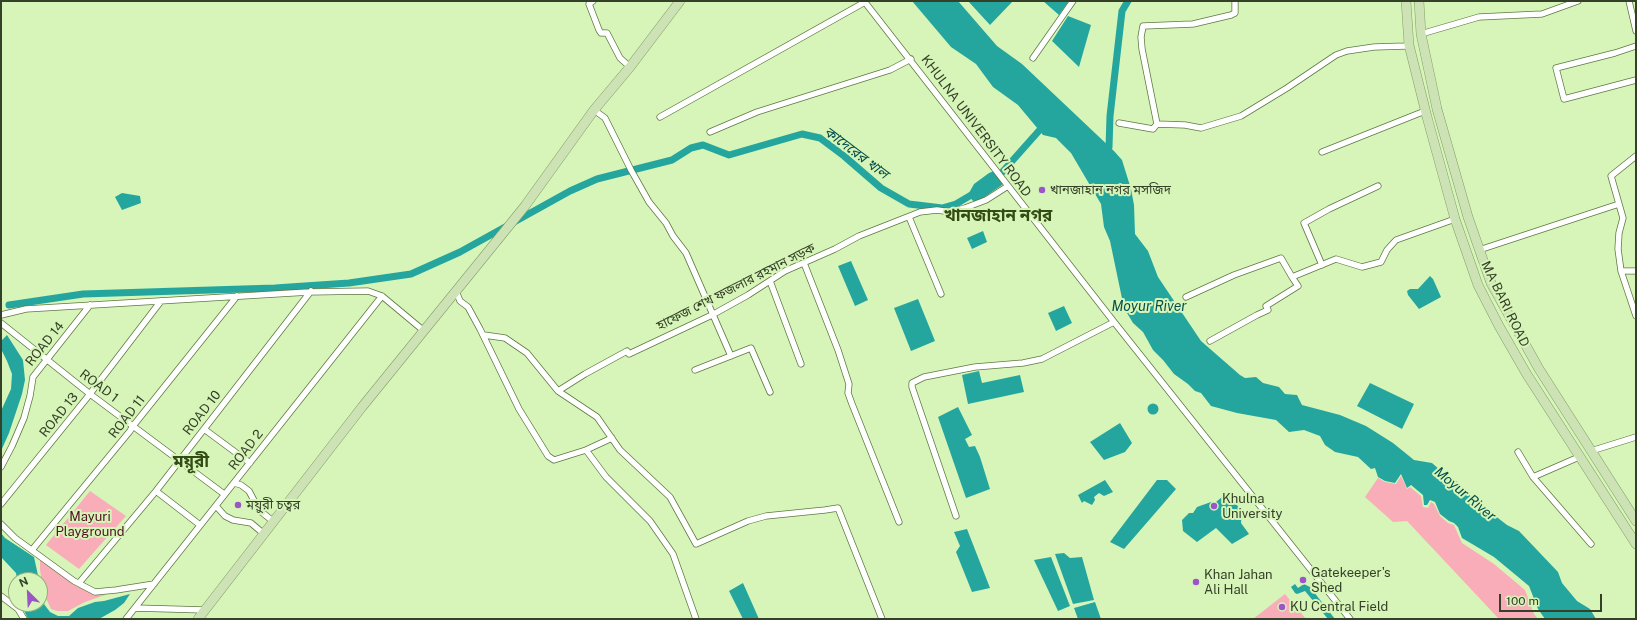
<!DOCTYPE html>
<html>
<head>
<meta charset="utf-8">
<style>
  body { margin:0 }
  #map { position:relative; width:1637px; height:620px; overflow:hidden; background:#d7f5b9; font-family:"Public Sans",sans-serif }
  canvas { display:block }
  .frame { position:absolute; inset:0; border:2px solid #344028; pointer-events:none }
  .north { position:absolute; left:8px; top:572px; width:40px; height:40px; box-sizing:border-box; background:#d7f5b9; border:1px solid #96ad7f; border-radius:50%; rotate:336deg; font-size:11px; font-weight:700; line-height:16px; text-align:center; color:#344028 }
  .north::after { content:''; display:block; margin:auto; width:14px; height:18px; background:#9b55c9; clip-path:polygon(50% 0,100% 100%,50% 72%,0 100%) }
  .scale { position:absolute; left:1499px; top:594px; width:103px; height:18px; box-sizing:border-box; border:2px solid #344028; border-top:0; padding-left:5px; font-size:12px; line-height:14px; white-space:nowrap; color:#344028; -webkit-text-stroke:3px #d7f5b9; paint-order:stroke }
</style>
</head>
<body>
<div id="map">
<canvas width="1637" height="620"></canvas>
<div class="frame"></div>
<div class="north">N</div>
<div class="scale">100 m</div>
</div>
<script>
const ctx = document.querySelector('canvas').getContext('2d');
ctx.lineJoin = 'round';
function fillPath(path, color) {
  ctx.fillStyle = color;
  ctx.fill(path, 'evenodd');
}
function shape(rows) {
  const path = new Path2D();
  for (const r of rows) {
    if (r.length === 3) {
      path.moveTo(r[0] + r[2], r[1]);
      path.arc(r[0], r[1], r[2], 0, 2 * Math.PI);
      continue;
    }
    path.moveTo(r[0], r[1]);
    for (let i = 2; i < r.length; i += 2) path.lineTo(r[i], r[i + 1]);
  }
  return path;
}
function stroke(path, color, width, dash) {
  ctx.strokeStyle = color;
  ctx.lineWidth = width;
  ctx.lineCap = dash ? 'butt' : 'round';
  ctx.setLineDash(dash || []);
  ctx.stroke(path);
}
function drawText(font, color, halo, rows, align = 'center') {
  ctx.font = font + ' "Public Sans","Noto Sans Bengali",sans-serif';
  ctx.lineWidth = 4;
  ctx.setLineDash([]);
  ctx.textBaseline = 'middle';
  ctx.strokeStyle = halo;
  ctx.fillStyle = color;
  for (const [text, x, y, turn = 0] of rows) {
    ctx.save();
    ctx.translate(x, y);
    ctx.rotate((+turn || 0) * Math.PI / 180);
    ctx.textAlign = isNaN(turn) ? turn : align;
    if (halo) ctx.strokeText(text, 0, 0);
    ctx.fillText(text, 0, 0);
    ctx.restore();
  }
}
const green = shape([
  [1401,476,1407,489,1410,487,1421,496,1423,507,1428,508,1431,502,1434,504,1440,516,1448,523,1454,525,1462,543,1494,564,1525,590,1534,614,1538,619,1499,619,1407,521,1393,522,1365,497,1378,478,1385,482,1396,484],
  [90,491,126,516,79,569,46,545],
  [40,559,76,586,105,595,85,602,68,611,57,611,51,609,46,598,43,588,40,570],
  [1285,594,1306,619,1253,619]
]);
const water = shape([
  [912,1,958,1,997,46,1022,64,1114,151,1122,160,1131,189,1134,205,1135,234,1148,251,1158,277,1201,341,1240,375,1245,378,1256,377,1263,383,1279,387,1285,394,1297,395,1302,405,1340,415,1366,426,1393,443,1414,460,1432,463,1440,470,1444,477,1450,477,1459,483,1463,490,1489,511,1507,525,1519,531,1558,572,1562,583,1577,601,1590,609,1596,619,1545,619,1538,609,1529,586,1494,557,1462,538,1458,527,1454,523,1449,521,1440,514,1435,502,1430,500,1427,505,1424,505,1423,495,1411,485,1407,488,1401,474,1395,483,1385,481,1378,477,1375,468,1371,469,1358,457,1335,452,1325,445,1320,436,1304,430,1289,432,1276,420,1237,413,1211,406,1201,393,1195,391,1188,384,1174,374,1163,360,1153,350,1143,332,1133,323,1124,308,1110,241,1104,227,1101,204,1071,153,1056,138,1043,135,1018,105,993,87,976,64,951,47],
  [968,1,1013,1,990,25],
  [1043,1,1069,1,1059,15],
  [1068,16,1091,25,1079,67,1052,41],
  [994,171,997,173,997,178,1002,179,1002,185,983,198,975,202,972,200,969,193,974,184,989,173],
  [122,193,140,196,141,203,122,210,115,197],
  [983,231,987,242,972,249,967,238],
  [851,261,868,300,855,306,838,266],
  [1430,276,1433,279,1441,297,1419,309,1408,295,1407,291,1410,289,1418,289],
  [918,299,935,341,911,351,894,308],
  [1064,306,1072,323,1056,331,1048,313],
  [7,335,23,360,25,380,22,394,9,433,1,451,1,411,11,389,12,374,7,361,1,349,1,341],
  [979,371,982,383,1020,375,1024,392,968,404,962,375],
  [1370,383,1414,404,1402,429,1357,406],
  [1153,409,5.5],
  [958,407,972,435,965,439,969,447,975,446,980,457,990,489,966,498,938,417],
  [1120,423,1132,443,1125,452,1104,460,1090,442],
  [1105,480,1113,492,1104,496,1099,493,1094,497,1095,500,1092,505,1084,501,1082,503,1078,495],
  [1157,480,1167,480,1176,489,1124,549,1110,542],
  [1229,496,1242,511,1241,523,1249,534,1232,544,1216,528,1197,542,1183,531,1182,520,1189,513,1193,513,1197,507,1211,502,1216,502,1222,497],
  [967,529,990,588,972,592,956,552,960,546,954,532],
  [1,533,5,538,34,557,39,580,17,580,16,573,1,557],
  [1064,553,1070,558,1082,557,1094,600,1073,604,1055,554],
  [1051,557,1070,606,1058,611,1034,560],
  [743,583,759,619,743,619,729,591],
  [1295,584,1298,588,1304,584,1310,587,1335,619,1328,619,1305,591,1297,594,1295,593,1291,587],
  [40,588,44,604,50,612,58,616,69,616,78,608,95,602,104,601,130,594,124,603,115,610,99,619,28,619,21,604,40,604],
  [1095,602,1101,619,1078,619,1074,608]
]);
const canal = shape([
  [1107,155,1109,147,1110,116,1122,11,1128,1],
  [990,183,997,178,1045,124],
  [9,305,83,294,275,288,349,283,411,274,460,252,570,191,597,179,672,160,691,148,703,145,729,155,802,134,820,138,844,156,881,188,909,204,942,208,956,204,978,191]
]);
const minor = shape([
  [593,1,589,4,599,30,601,33,607,33,620,58,630,67],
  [864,1,1114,322,1350,619],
  [1629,1,1636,31],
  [1421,34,1479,17,1542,14,1578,1],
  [1636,46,1615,53,1556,68,1564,99,1636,80],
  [1033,58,1073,1],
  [594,110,605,118,631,170,649,202,666,223,673,236,686,253,731,356],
  [660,117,865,2],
  [1119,123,1153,129,1157,124,1185,125,1201,128,1241,116,1287,88,1336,55,1347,51,1374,47,1406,46,1409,45],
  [1157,124,1142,49,1141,37,1143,26,1193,24,1231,15,1235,13,1235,1],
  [710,132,757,112,890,70,911,59],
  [1322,152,1425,111],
  [1636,156,1611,176,1623,218,1619,233,1618,249,1621,271,1636,316],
  [909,217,941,294],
  [1479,250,1619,204],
  [804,263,838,350,849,384,848,393,852,404,899,522],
  [1322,265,1304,223,1329,209,1378,186],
  [1621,271,1636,271],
  [770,281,801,364],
  [456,291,460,301,468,307,480,329,519,409,548,456,554,460,586,450,606,477,650,521,673,554,696,619],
  [1186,297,1234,275,1281,258,1292,277],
  [1,315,26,309,309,292,368,291,382,296,424,331],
  [1,323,90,394,224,494],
  [484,335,505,338,527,353,558,391,597,417,620,450,670,497,696,544,748,521,766,516,825,510,838,508,882,619],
  [1210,341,1257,315,1268,310,1266,306,1298,286,1292,277,1336,259,1362,267,1381,262,1387,250,1396,240,1455,219],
  [695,370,751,348,770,392],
  [558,391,585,374,627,351,629,354,712,315,748,295,785,271,835,249,859,236,920,212,937,210,951,212,965,208,986,200,1008,186],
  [204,429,250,463],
  [586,450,612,438],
  [1591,451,1636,437],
  [1518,452,1533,477,1591,544],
  [1,467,12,446,24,418,30,396,33,377,90,305],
  [1533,477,1579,457],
  [234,483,241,485,249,491,259,510,274,522],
  [156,491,200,525],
  [1,504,86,399,161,301],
  [216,506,225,516,233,520,251,523,264,534],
  [956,516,912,387,912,383,924,377,975,367,1023,363,1042,359,1114,322],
  [1,524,15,538,74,581,95,592,116,590,154,584],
  [32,550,130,431,133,426,237,296],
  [79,583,156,491,311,291],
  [1,596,18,609,24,619],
  [135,608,205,610],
  [126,619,382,296]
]);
const primary = shape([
  [1406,1,1409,45,1427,117,1455,219,1478,285,1499,326,1526,373,1636,544],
  [1419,1,1421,34,1437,109,1468,217,1491,283,1539,369,1636,521],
  [198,619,362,407,525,206,594,110,630,67,680,1]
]);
const markers = [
  [1042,190,4,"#9b55c9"],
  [238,505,4,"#9b55c9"],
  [1214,506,4,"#9b55c9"],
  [1303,580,4,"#9b55c9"],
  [1196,582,4,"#9b55c9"],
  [1282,607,4,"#9b55c9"]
];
const streetNames = [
  ["KHULNA UNIVERSITY ROAD",976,126,53],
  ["হাফেজ শেখ ফজলার রহমান সড়ক",736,287,-27],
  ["MA BARI ROAD",1505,304,64],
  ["ROAD 14",45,344,-51],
  ["ROAD 1",99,386,37],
  ["ROAD 10",202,413,-52],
  ["ROAD 13",59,415,-51],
  ["ROAD 11",127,417,-52],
  ["ROAD 2",246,450,-52]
];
const poiNames = [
  ["খানজাহান নগর মসজিদ",1050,190],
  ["Khulna",1222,499],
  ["University",1222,514],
  ["ময়ুরী চত্বর",246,505],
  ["Gatekeeper's",1311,573],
  ["Shed",1311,588],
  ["Khan Jahan",1204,575],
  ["Ali Hall",1204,590],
  ["KU Central Field",1290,607]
];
const parkNames = [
  ["Mayuri",90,517],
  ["Playground",90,532]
];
const waterNames = [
  ["কাদেরের খাল",856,153,37],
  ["Moyur River",1149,307],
  ["Moyur River",1465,494,40]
];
const districtNames = [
  ["খানজাহান নগর",998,216],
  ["ময়ূরী",191,462]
];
fillPath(green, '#f9adb8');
fillPath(water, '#24a69f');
stroke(canal, '#24a69f', 7);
stroke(minor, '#5e7842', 7);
stroke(primary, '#829e64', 10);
stroke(minor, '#fff', 5.5);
stroke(primary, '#cde3b6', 9);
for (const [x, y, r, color] of markers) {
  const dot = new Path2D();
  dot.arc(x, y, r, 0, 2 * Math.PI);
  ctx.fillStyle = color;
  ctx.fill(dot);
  stroke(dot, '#d7f5b9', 1.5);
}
drawText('13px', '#344028', '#d7f5b9', streetNames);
drawText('13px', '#344028', '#d7f5b9', poiNames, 'left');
drawText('13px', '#510f21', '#d7f5b9', parkNames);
drawText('italic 14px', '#054f4c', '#d7f5b9', waterNames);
drawText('bold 17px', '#344b15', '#d7f5b9', districtNames);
</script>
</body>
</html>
